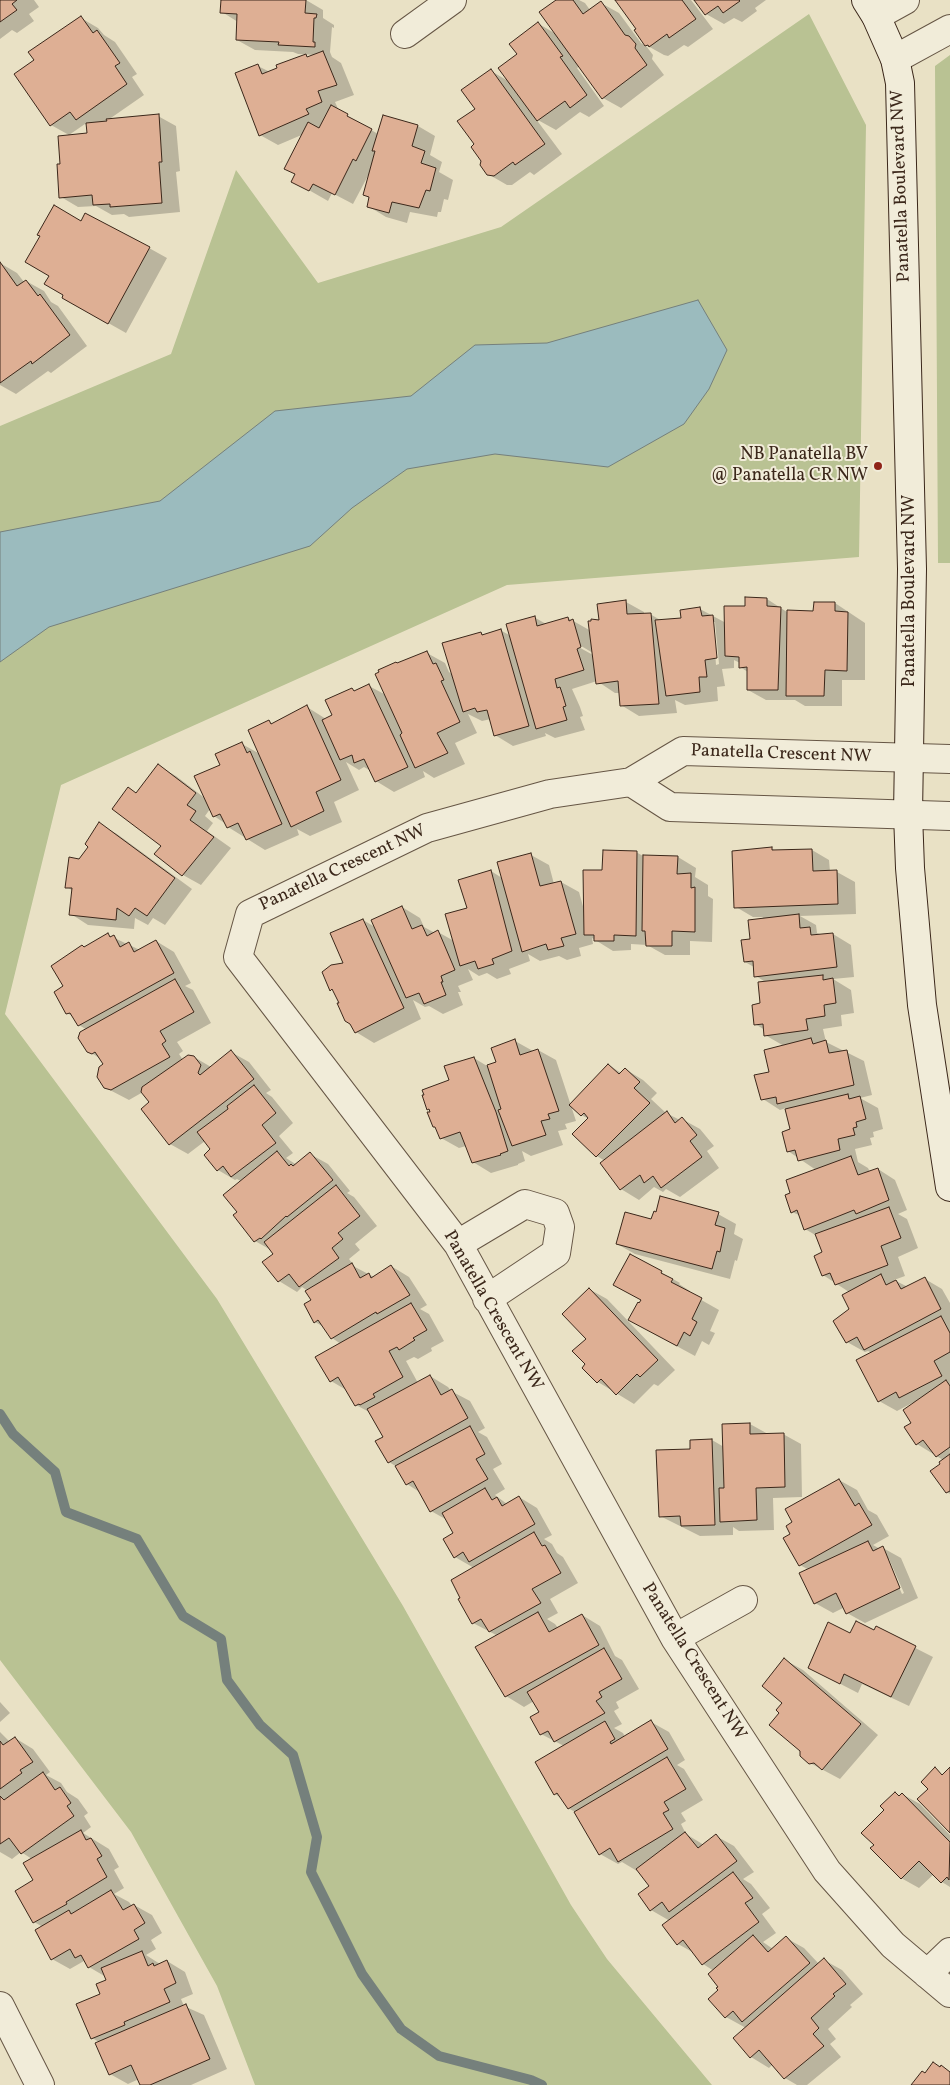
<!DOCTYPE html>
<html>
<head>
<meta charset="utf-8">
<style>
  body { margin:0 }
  canvas { display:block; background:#e9e1c5 }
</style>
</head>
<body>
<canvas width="950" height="2085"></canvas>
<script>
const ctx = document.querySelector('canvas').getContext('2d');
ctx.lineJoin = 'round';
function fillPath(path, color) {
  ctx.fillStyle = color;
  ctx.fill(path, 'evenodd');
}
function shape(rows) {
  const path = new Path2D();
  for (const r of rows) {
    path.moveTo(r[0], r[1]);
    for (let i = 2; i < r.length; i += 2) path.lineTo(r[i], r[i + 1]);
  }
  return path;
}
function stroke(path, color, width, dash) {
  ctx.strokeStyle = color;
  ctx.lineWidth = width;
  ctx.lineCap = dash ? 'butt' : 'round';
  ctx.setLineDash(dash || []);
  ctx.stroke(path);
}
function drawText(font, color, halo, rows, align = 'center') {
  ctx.font = font + ' Vollkorn,serif';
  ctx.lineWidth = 4;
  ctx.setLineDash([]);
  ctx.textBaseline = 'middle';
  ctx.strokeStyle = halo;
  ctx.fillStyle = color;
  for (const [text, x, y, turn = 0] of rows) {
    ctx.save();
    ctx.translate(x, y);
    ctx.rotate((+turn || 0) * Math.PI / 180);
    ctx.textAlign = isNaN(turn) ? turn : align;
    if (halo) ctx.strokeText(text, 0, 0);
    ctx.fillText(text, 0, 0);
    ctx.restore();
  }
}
const green = shape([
  [809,14,866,125,859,557,507,585,61,785,5,1014,217,1299,403,1606,571,1905,607,1959,712,2085,255,2085,217,1986,131,1832,0,1660,0,426,171,354,236,170,318,283,501,227],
  [950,55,950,563,938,563,935,66]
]);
const water = shape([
  [698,300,727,350,709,389,684,424,608,467,495,454,407,469,352,508,310,546,49,627,0,662,0,532,160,501,275,411,411,396,475,345,547,343,698,300]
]);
const shadow = shape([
  [0,0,34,0,39,7,29,14,34,21,17,33,12,30,0,39],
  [222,0,306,0,323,10,323,18,334,25,334,28,332,27,330,52,332,57,341,63,354,95,335,102,339,111,378,134,418,126,435,136,430,155,442,162,439,172,453,180,448,200,444,199,441,212,438,212,437,217,410,212,407,223,386,217,368,206,370,197,370,172,353,204,332,193,328,201,293,181,296,174,304,134,278,145,260,135,258,66,270,72,306,56,310,58,316,55,298,54,293,52,255,50,237,40,238,22,222,12],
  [558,0,579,0,585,3,590,10,601,3,619,13,641,43,647,47,653,55,652,59,664,75,621,108,603,98,580,66,577,68,604,106,589,117,580,112,556,130,536,119,562,154,534,175,530,172,512,185,507,185,488,174,476,145,476,109,491,71,510,82,518,55,539,24,556,34],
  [617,0,691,0,713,29,688,47,684,45,668,56,664,55,646,45,638,29],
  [696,0,766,0,755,8,757,11,742,22,734,18,724,24,706,14],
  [81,18,98,28,104,35,115,42,137,74,132,77,144,95,108,120,158,116,176,126,180,171,176,172,180,212,129,217,124,214,112,215,96,206,78,207,61,197,62,165,89,134,88,126,85,124,69,135,51,125,36,61],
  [81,222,149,248,167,258,126,333,64,298,65,294,51,275,41,236],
  [0,263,17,273,24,282,26,281,44,291,51,302,58,306,87,346,51,373,48,371,16,394,0,385],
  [767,599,787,612,814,612,835,603,865,623,865,680,842,680,842,706,805,706,795,700,766,700,748,690,748,672,740,667,740,663,734,660,734,668,722,669,725,686,717,687,718,701,685,705,675,700,677,713,639,716,621,705,620,693,615,693,597,681,572,689,580,707,583,716,580,717,585,730,555,738,545,733,546,736,513,746,495,735,491,719,482,721,468,714,477,733,455,743,465,764,434,778,423,771,425,777,394,792,376,781,371,771,364,767,359,770,346,762,359,790,334,802,342,822,310,836,297,829,299,835,265,850,228,827,226,824,214,816,210,809,205,816,213,823,207,831,231,848,201,885,183,875,162,846,129,789,137,794,158,766,176,776,206,799,221,765,242,744,260,754,269,722,274,724,307,707,326,719,333,716,352,689,356,692,369,686,386,695,427,653,445,663,449,672,453,675,481,633,484,635,500,630,511,636,534,617,546,624,568,618,591,631,626,602,644,612,644,614,650,614,662,621,682,620,700,609,726,623,746,607],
  [713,622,715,622,719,664,716,665],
  [576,643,593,653,593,655,575,645],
  [99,824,117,834,192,889,165,925,153,918,148,925,135,918,134,929,88,925,71,914,73,891,67,887,80,860,90,847],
  [771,848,776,851,812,850,829,860,830,872,837,872,855,882,856,914,800,916,816,925,817,933,822,935,833,934,851,945,854,977,833,979,851,990,854,1013,841,1015,842,1026,823,1029,826,1042,864,1061,872,1095,860,1098,878,1108,883,1129,873,1132,874,1137,870,1138,872,1145,855,1149,858,1162,868,1168,870,1172,878,1169,895,1180,907,1210,898,1214,907,1219,918,1248,898,1257,905,1276,894,1280,908,1287,925,1279,942,1289,950,1303,950,1494,947,1492,942,1464,943,1460,917,1444,913,1423,914,1402,897,1411,879,1401,872,1353,868,1351,865,1352,847,1342,850,1310,849,1292,823,1275,824,1253,817,1236,805,1229,801,1216,792,1212,791,1194,816,1170,788,1151,792,1130,786,1108,780,1110,763,1099,771,1073,784,1046,765,1035,765,1030,755,1024,767,983,756,976,754,967,745,962,752,940,763,917,753,917,736,907],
  [636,852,643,856,678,857,696,868,695,877,708,885,708,896,713,899,712,942,690,941,690,955,665,955,647,945,631,944,631,950,613,951,592,938,593,944,579,948,581,956,567,960,559,956,540,961,528,954,530,961,509,969,511,974,497,979,487,973,479,976,468,969,473,980,458,986,461,992,458,992,463,1005,443,1014,429,1006,425,1007,413,1000,421,1019,374,1043,356,1032,323,972,345,964,363,920,375,927,402,907,420,918,424,927,435,933,438,932,454,941,468,908,491,871,502,878,531,855,549,865,554,884,561,882,579,892,584,910,604,872],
  [108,935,140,950,156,941,174,952,191,983,185,986,193,990,211,1023,177,1042,183,1051,179,1054,183,1060,194,1057,211,1067,231,1052,249,1062,271,1090,266,1093,272,1097,293,1123,279,1136,293,1153,286,1158,297,1165,310,1154,328,1164,350,1191,347,1193,354,1197,377,1226,355,1244,360,1250,349,1259,355,1267,374,1277,391,1266,409,1277,427,1305,420,1309,429,1314,444,1341,431,1348,432,1351,418,1359,414,1357,406,1361,418,1383,430,1376,448,1387,451,1391,470,1401,485,1428,478,1432,487,1437,502,1464,493,1469,505,1489,495,1495,507,1504,519,1497,537,1508,552,1535,544,1539,552,1544,557,1553,563,1557,578,1583,550,1599,558,1613,547,1619,555,1624,558,1628,582,1615,600,1626,615,1656,622,1660,639,1689,616,1702,619,1708,614,1711,622,1724,614,1728,623,1733,625,1737,651,1722,669,1732,685,1760,677,1765,684,1769,703,1800,681,1813,686,1821,681,1824,686,1834,704,1845,716,1836,734,1846,754,1872,743,1879,751,1884,770,1908,762,1914,776,1933,763,1942,773,1949,786,1938,804,1948,819,1964,824,1960,842,1970,863,1994,850,2005,852,2007,828,2029,836,2039,830,2044,841,2057,807,2085,797,2085,785,2078,773,2064,769,2068,751,2057,734,2038,746,2028,726,2017,710,1999,720,1990,714,1971,703,1964,696,1954,678,1944,670,1921,651,1910,651,1886,639,1870,637,1871,622,1862,618,1864,600,1854,575,1812,568,1808,561,1798,555,1794,564,1746,541,1734,541,1713,534,1701,524,1707,506,1696,498,1636,473,1623,474,1568,455,1557,455,1533,447,1520,431,1511,421,1493,407,1484,397,1467,389,1462,385,1438,371,1413,356,1405,348,1391,331,1381,341,1344,332,1338,324,1327,315,1322,313,1301,308,1291,302,1287,297,1292,279,1281,274,1254,271,1250,255,1241,238,1212,242,1182,237,1179,235,1180,218,1170,212,1150,205,1141,188,1154,170,1144,151,1103,143,1092,129,1100,104,1087,104,1065,101,1059,88,1051,87,1030,79,1025,74,1017,67,1013,65,987,85,948],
  [515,1041,533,1051,538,1050,556,1060,576,1121,565,1124,567,1129,558,1131,563,1145,531,1156,522,1151,525,1161,518,1164,518,1165,491,1173,473,1162,466,1146,459,1148,441,1138,431,1112,450,1080,474,1058,487,1066,498,1062],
  [609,1065,621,1073,625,1069,643,1080,657,1093,651,1099,666,1113,680,1120,682,1119,700,1129,714,1146,707,1151,719,1168,680,1197,666,1189,663,1192,654,1187,639,1200,621,1189,602,1163,605,1161,597,1156,574,1134,589,1119,581,1115],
  [718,1214,736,1224,734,1234,743,1239,737,1261,735,1260,730,1279,635,1254,617,1244,652,1220],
  [630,1255,680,1283,679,1284,690,1291,689,1293,719,1310,710,1331,715,1333,709,1345,702,1341,695,1356,647,1330,640,1305,643,1300],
  [589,1289,607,1299,675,1370,658,1386,654,1384,634,1404,598,1382,587,1364],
  [750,1424,768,1434,783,1434,801,1444,802,1497,773,1498,774,1530,739,1531,733,1527,733,1535,700,1536,660,1516,712,1440,724,1447],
  [839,1480,857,1490,868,1510,877,1515,889,1536,873,1545,880,1549,883,1548,901,1558,918,1598,865,1623,847,1613,845,1607,833,1613,815,1603,809,1570,800,1565,792,1535],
  [887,1559,889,1559,904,1593,902,1594],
  [876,1628,933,1657,909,1706,862,1684,858,1693,827,1677,850,1634,874,1632],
  [785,1660,803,1670,878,1735,840,1779,810,1763,780,1713,784,1703],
  [0,1702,10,1713,0,1722],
  [0,1732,10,1742,15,1738,33,1749,50,1772,46,1775,61,1783,67,1792,78,1799,88,1813,84,1816,91,1827,83,1833,109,1849,119,1867,114,1870,124,1888,114,1894,129,1902,132,1906,134,1905,152,1915,162,1933,151,1940,156,1949,146,1955,160,1964,167,1961,185,1972,193,1994,181,1999,184,2006,204,2015,227,2069,191,2085,141,2085,139,2079,128,2084,110,2074,99,2042,92,2038,102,1994,108,1980,106,1977,89,1967,84,1961,70,1969,52,1959,43,1927,34,1922,34,1881,32,1859,21,1852,12,1859,0,1852],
  [895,1793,900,1796,902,1794,920,1804,950,1835,950,1887,942,1882,934,1874,919,1888,901,1878,876,1845,886,1810]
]);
const stream = shape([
  [0,1414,13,1434,55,1472,66,1512,137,1539,183,1616,221,1639,227,1680,260,1725,293,1755,317,1837,311,1872,362,1974,401,2029,439,2056,531,2080,542,2085]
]);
const building = shape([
  [0,0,17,0,12,4,17,10,0,22,0,0],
  [221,0,306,0,305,13,317,14,316,18,314,18,313,42,315,42,315,47,278,45,279,42,236,40,237,14,220,13,221,0],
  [556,0,573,0,583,14,601,1,625,35,629,36,636,44,635,48,647,65,602,99,539,12,556,0],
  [615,0,682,0,696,19,669,38,667,34,649,47,648,45,645,46,634,30,636,29,615,0],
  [694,0,739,0,740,1,723,13,718,6,705,15,694,0],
  [81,16,93,33,97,30,120,63,115,66,127,84,76,120,70,112,50,126,14,74,34,60,28,52,81,16],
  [538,22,563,56,560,57,587,95,570,108,565,101,537,121,498,68,517,54,509,44,538,22],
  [323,51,337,85,318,91,322,102,306,109,309,114,259,136,235,73,258,64,262,74,277,68,276,65,306,54,307,57,323,51],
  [491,69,545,144,515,165,513,162,494,176,487,175,480,165,481,161,471,147,474,144,457,121,475,109,461,90,491,69],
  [331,105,348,114,347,116,372,129,356,161,353,159,335,195,313,184,309,191,291,182,295,174,284,169,308,122,319,128,331,105],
  [159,114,162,162,159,162,162,203,110,207,110,204,93,205,92,195,59,198,57,164,60,164,58,136,87,133,86,123,107,121,106,119,159,114],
  [383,115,418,125,412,146,425,151,421,163,436,168,430,191,426,190,419,208,392,202,389,213,367,207,369,197,363,195,375,151,372,151,383,115],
  [54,205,81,221,85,213,150,247,108,324,62,298,63,295,44,284,49,276,25,262,40,236,37,235,54,205],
  [0,262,17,286,26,280,38,296,40,294,70,335,32,364,31,361,0,383,0,262],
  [745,597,767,598,767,606,781,607,778,690,747,690,747,667,739,668,739,657,725,656,724,606,745,606,745,597],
  [626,600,627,614,651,613,659,704,620,706,618,681,596,684,588,621,591,621,591,619,599,620,597,604,626,600],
  [814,602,835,602,835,611,848,612,847,671,825,670,824,696,786,696,787,610,813,611,814,602],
  [700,607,702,616,713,615,717,658,705,660,707,677,699,677,700,692,666,696,655,620,681,618,680,610,700,607],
  [535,616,537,626,568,617,569,621,573,619,581,647,577,649,584,670,555,679,557,688,560,687,563,696,566,706,563,707,567,720,536,729,506,624,535,616],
  [501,629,529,726,494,736,487,710,477,712,475,708,463,712,442,643,481,632,482,635,501,629],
  [427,651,433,664,436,663,444,680,441,681,460,722,437,733,448,753,415,768,400,735,402,733,375,674,379,672,378,670,396,662,397,663,427,651],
  [369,684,408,767,375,782,364,759,354,763,352,755,340,760,322,720,332,715,325,700,352,688,354,691,369,684],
  [307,705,341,780,316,792,324,811,291,827,248,730,269,720,271,724,307,705],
  [242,742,247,753,250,751,282,824,246,840,238,823,227,828,220,814,213,817,194,776,220,765,215,754,242,742],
  [158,764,196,793,187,805,196,811,190,820,214,837,182,876,154,854,161,846,112,809,128,787,136,793,158,764],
  [99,822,175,878,147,916,135,908,129,916,117,908,116,920,69,915,72,888,65,888,69,857,79,859,88,847,85,844,99,822],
  [772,847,772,850,812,849,813,871,837,870,838,904,734,908,732,851,772,847],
  [603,850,637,851,636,936,614,935,614,941,594,941,594,935,584,935,583,870,602,870,603,850],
  [531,853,540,886,561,881,576,934,561,938,564,946,548,950,546,944,522,952,497,862,531,853],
  [643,855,678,856,677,874,691,873,691,888,695,887,695,932,672,931,672,946,646,946,645,931,642,931,643,855],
  [491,870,512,951,492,959,494,964,478,969,475,961,460,966,445,914,467,908,458,880,491,870],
  [402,906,412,929,422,925,427,936,438,930,455,970,441,976,443,982,441,982,446,995,424,1004,419,993,406,998,371,920,402,906],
  [799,914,800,928,810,927,811,935,833,933,837,967,754,977,753,961,744,962,741,940,750,939,748,920,799,914],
  [363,919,404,1008,355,1033,350,1024,345,1021,337,1003,339,1003,332,989,330,991,322,972,331,965,343,963,330,933,363,919],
  [108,933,110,937,114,935,120,947,129,942,134,952,156,940,174,973,78,1026,70,1013,66,1014,54,992,63,986,51,966,82,945,84,947,108,933],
  [823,975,823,980,833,978,836,1003,824,1005,825,1016,806,1019,808,1030,764,1036,763,1024,754,1025,752,1005,760,1003,758,982,823,975],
  [175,979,194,1012,160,1031,166,1041,162,1044,170,1057,111,1090,104,1088,97,1077,99,1067,103,1064,95,1052,92,1054,87,1052,78,1038,80,1032,175,979],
  [811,1038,813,1044,826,1040,829,1053,847,1050,854,1085,777,1104,776,1097,761,1100,754,1075,769,1072,764,1050,811,1038],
  [515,1039,520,1055,538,1049,559,1111,548,1114,550,1119,541,1121,546,1135,512,1146,498,1110,501,1109,487,1065,496,1062,491,1048,515,1039],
  [231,1050,254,1079,169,1145,141,1109,149,1102,141,1092,142,1087,188,1055,194,1056,201,1065,198,1073,200,1075,231,1050],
  [474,1057,496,1112,508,1151,500,1154,501,1155,472,1163,460,1132,440,1139,435,1127,433,1127,427,1112,430,1112,429,1109,427,1110,422,1095,424,1095,422,1090,449,1080,444,1066,474,1057],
  [608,1064,619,1074,625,1068,640,1082,634,1088,650,1103,596,1157,572,1134,588,1118,584,1113,581,1116,569,1105,608,1064],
  [254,1085,276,1113,262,1125,276,1143,231,1177,223,1166,217,1171,204,1155,210,1149,197,1132,228,1109,227,1106,254,1085],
  [848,1094,849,1099,860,1096,866,1119,856,1122,857,1127,853,1128,855,1135,838,1139,840,1150,798,1161,795,1150,787,1152,782,1132,790,1129,785,1109,848,1094],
  [667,1111,675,1123,682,1117,697,1135,690,1141,702,1157,661,1188,653,1176,644,1183,640,1175,620,1190,600,1163,667,1111],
  [277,1151,289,1166,291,1164,293,1166,310,1152,333,1180,287,1217,286,1216,261,1239,260,1238,254,1242,233,1215,237,1212,223,1195,277,1151],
  [851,1156,858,1175,878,1168,889,1200,856,1214,854,1210,804,1230,797,1210,791,1213,785,1195,790,1193,786,1180,851,1156],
  [336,1185,360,1216,338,1233,343,1239,332,1248,339,1258,299,1287,289,1274,278,1282,262,1262,273,1254,264,1242,336,1185],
  [660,1196,719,1212,715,1225,725,1228,720,1252,717,1251,712,1269,616,1244,625,1212,651,1219,654,1211,656,1212,660,1196],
  [889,1207,901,1238,881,1246,888,1265,835,1285,830,1273,822,1276,814,1256,822,1252,815,1234,889,1207],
  [630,1254,662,1271,661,1273,673,1279,671,1282,702,1298,692,1319,697,1322,690,1336,684,1332,677,1346,628,1320,638,1302,639,1303,641,1300,613,1285,630,1254],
  [352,1263,360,1278,369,1273,371,1278,391,1265,410,1295,377,1314,376,1312,331,1339,318,1320,314,1323,304,1304,311,1300,305,1291,352,1263],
  [881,1274,886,1285,896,1280,901,1289,925,1277,941,1309,864,1350,857,1337,846,1343,833,1321,849,1309,842,1295,881,1274],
  [589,1288,658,1360,640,1377,637,1374,616,1395,601,1379,597,1383,582,1368,585,1364,572,1351,586,1339,562,1314,589,1288],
  [411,1303,427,1330,413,1338,415,1340,399,1350,397,1347,389,1351,403,1377,373,1394,375,1397,360,1405,359,1404,355,1406,338,1377,330,1382,315,1357,411,1303],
  [941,1316,950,1333,950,1352,934,1361,942,1376,899,1398,896,1392,878,1402,856,1360,941,1316],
  [430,1375,441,1395,452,1389,468,1418,388,1463,375,1441,383,1437,367,1409,430,1375],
  [946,1380,950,1386,950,1447,936,1457,923,1440,916,1445,904,1427,911,1423,903,1410,946,1380],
  [750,1423,750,1434,784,1433,785,1487,756,1488,757,1520,720,1522,719,1488,724,1488,722,1424,750,1423],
  [470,1426,485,1454,476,1459,488,1479,430,1512,413,1481,406,1485,395,1466,470,1426],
  [712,1439,715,1525,681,1526,680,1516,659,1517,656,1450,690,1449,690,1440,712,1439],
  [950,1454,950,1491,946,1493,930,1471,940,1464,939,1462,950,1454],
  [839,1479,855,1506,859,1503,872,1525,799,1566,783,1538,790,1534,786,1526,792,1522,785,1509,839,1479],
  [485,1488,492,1500,497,1497,502,1506,519,1496,535,1524,469,1562,463,1552,454,1558,443,1539,453,1533,442,1513,485,1488],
  [534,1532,542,1546,545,1545,561,1573,532,1589,541,1603,489,1632,481,1619,472,1624,458,1599,460,1598,451,1580,534,1532],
  [868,1541,873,1551,883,1546,900,1588,846,1614,836,1593,814,1604,799,1573,868,1541],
  [538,1612,549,1632,582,1614,599,1645,505,1697,475,1647,538,1612],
  [856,1621,874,1630,876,1626,916,1646,891,1697,844,1674,840,1684,808,1668,828,1622,850,1633,856,1621],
  [604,1648,622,1679,599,1692,602,1697,596,1701,605,1713,554,1742,548,1731,540,1735,530,1717,539,1712,527,1692,604,1648],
  [784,1658,861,1724,822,1770,814,1763,809,1764,800,1756,800,1751,769,1725,779,1713,776,1710,782,1703,762,1686,784,1658],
  [651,1720,668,1749,568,1809,557,1793,554,1795,535,1762,605,1721,615,1739,610,1742,611,1744,651,1720],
  [15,1737,33,1762,20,1770,22,1773,0,1789,0,1741,3,1745,15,1737],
  [667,1757,686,1789,664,1802,669,1810,663,1813,673,1829,618,1862,610,1848,599,1855,574,1812,667,1757],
  [935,1767,942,1775,950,1767,950,1833,917,1799,928,1789,921,1782,935,1767],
  [43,1772,55,1790,60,1787,71,1803,67,1806,74,1816,21,1854,9,1838,0,1844,0,1796,4,1800,43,1772],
  [895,1792,899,1796,902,1793,950,1842,949,1880,947,1877,941,1883,919,1861,901,1879,870,1848,874,1845,861,1833,884,1810,880,1806,895,1792],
  [81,1830,86,1840,91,1838,102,1856,97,1859,107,1877,66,1902,67,1904,33,1923,15,1891,33,1880,23,1863,81,1830],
  [685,1832,698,1848,716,1834,737,1861,669,1912,662,1902,650,1911,638,1894,649,1886,636,1869,685,1832],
  [733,1872,753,1898,745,1903,759,1922,702,1965,683,1940,677,1945,662,1925,733,1872],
  [111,1890,123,1910,134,1904,145,1923,134,1930,139,1939,88,1968,81,1955,75,1958,70,1949,51,1960,35,1930,69,1910,71,1914,111,1890],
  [753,1935,768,1952,786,1936,810,1963,742,2022,733,2011,725,2018,708,1999,718,1990,716,1988,718,1987,708,1974,753,1935],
  [142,1951,148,1966,153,1963,154,1966,167,1960,176,1983,164,1989,170,2002,124,2022,125,2025,91,2039,76,2004,100,1994,96,1984,106,1980,101,1968,142,1951],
  [824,1958,846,1984,833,1994,835,1996,811,2018,819,2028,813,2034,824,2046,784,2079,759,2050,750,2058,733,2038,824,1958],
  [186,2004,210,2059,150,2085,140,2085,131,2065,109,2075,95,2043,186,2004],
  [933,2062,940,2067,941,2065,950,2072,950,2085,911,2085,922,2071,925,2073,933,2062]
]);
const street = shape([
  [876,16,905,0],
  [405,34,452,0],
  [895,59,950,29],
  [950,759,683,751,631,782,550,794,427,828,250,914,238,957,458,1244,675,1638,827,1871,893,1945,950,1993],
  [631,782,670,807,950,816],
  [458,1244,525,1204,555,1213,560,1227,556,1253,487,1299],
  [675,1638,743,1600],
  [927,1974,950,1952],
  [0,2006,40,2085]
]);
const secondary = shape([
  [866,0,876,16,895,59,900,83,912,569,908,814,910,868,922,1005,950,1187]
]);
const markers = [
  [878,466,5,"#8f2418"]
];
const streetNames = [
  ["Panatella Boulevard NW",902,186,-92],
  ["Panatella Boulevard NW",911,591,-90],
  ["Panatella Crescent NW",781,755,2],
  ["Panatella Crescent NW",343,869,-25],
  ["Panatella Crescent NW",492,1311,60],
  ["Panatella Crescent NW",693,1662,58]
];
const poiNames = [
  ["NB Panatella BV",868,456],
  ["@ Panatella CR NW",868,477]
];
fillPath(green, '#b9c293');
fillPath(water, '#9bbbbe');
stroke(water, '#75807c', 1);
fillPath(shadow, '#0003');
stroke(stream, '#75807c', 10);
fillPath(building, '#deaf94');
stroke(building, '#3b271a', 1);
stroke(street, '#665645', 30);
stroke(secondary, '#3b271a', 30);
stroke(street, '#f1ecd9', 28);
stroke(secondary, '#f1ecd9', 28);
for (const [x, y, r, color] of markers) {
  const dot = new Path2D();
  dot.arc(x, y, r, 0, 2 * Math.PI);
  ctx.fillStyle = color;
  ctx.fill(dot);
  stroke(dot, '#f1ecd9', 2);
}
drawText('18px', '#3b271a', '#f1ecd9', streetNames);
drawText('18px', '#3b271a', '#f1ecd9', poiNames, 'right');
</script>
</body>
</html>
